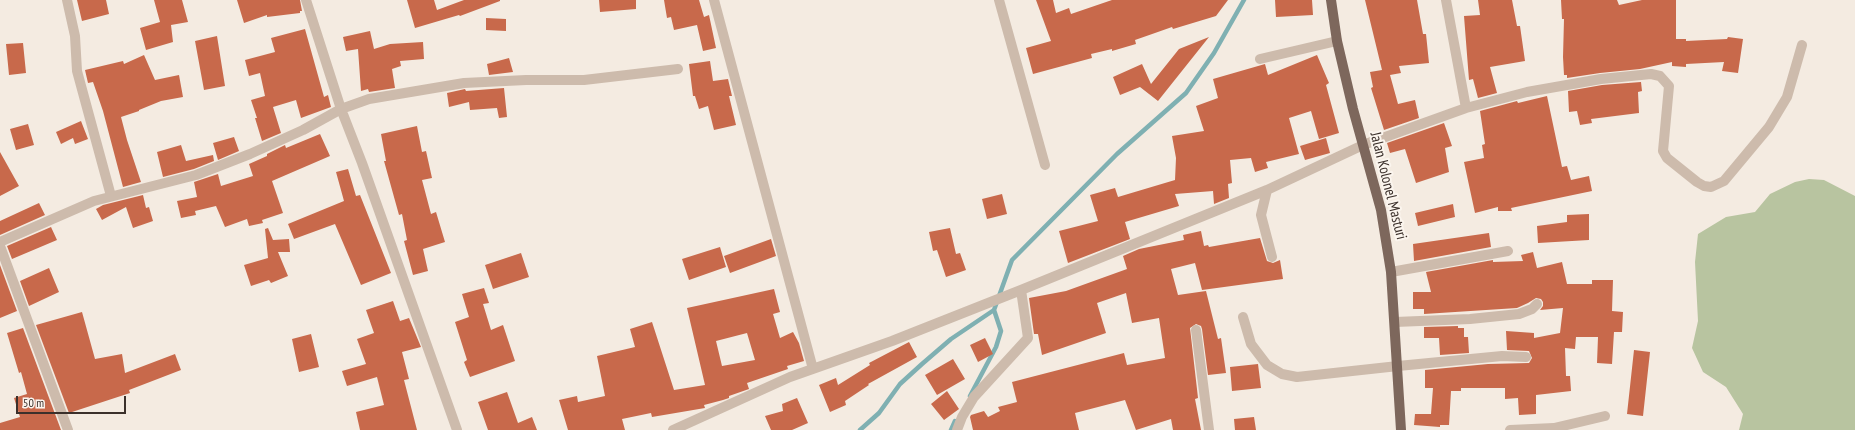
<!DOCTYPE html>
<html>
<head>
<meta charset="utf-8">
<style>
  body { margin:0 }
  #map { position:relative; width:1855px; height:430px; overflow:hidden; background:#f4ebe1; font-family:"PT Sans Narrow",sans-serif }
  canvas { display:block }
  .scale { position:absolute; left:16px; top:396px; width:110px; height:18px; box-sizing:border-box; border:2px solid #3b302b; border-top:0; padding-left:5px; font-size:12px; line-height:14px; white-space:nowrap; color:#3b302b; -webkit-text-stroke:3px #fbf5ee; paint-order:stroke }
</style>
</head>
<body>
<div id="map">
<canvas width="1855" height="430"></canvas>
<div class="scale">50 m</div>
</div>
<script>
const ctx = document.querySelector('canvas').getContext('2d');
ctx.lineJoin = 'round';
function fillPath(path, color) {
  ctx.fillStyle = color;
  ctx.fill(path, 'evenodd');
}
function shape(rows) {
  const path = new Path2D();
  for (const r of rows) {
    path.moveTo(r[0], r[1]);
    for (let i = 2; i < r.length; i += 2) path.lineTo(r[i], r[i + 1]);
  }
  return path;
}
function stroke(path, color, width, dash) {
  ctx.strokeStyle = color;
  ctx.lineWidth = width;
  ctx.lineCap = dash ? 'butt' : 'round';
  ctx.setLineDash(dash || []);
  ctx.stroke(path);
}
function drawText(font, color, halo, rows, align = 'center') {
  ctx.font = font + ' "PT Sans Narrow",sans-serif';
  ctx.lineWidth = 4;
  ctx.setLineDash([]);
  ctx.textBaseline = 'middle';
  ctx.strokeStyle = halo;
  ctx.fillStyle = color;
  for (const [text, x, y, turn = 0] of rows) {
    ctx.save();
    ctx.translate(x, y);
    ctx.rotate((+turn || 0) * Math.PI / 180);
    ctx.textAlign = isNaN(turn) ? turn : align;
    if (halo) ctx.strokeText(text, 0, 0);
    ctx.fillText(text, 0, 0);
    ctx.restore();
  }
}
const green = shape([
  [1809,179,1824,180,1855,196,1855,430,1739,430,1743,414,1726,387,1703,372,1692,348,1698,321,1695,262,1698,234,1726,217,1755,212,1770,194,1795,182]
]);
const stream = shape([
  [970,396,996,347,1001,331,994,310],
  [860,430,879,413,900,384,922,364,951,339,994,310,1012,260,1117,154,1186,93,1214,53,1244,0],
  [951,430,955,421]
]);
const building = shape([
  [77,0,106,0,109,14,82,21],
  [154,0,182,0,188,22,171,25,173,42,146,50,140,28,160,22],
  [237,0,300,0,302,11,300,11,300,13,267,17,267,15,244,23],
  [407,0,434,0,437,10,464,0,500,0,500,1,460,16,459,15,415,28],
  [599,0,636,0,636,9,600,12],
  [664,0,699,0,704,17,709,15,716,48,703,51,697,25,674,30,671,17,667,18],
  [1036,0,1053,0,1056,13,1069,8,1071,14,1112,0,1228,0,1216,16,1173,29,1172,27,1155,33,1135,40,1136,44,1112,51,1112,49,1091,54,1092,58,1033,74,1026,48,1051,41],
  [1275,0,1312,0,1313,15,1276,17],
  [1365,0,1417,0,1423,34,1426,34,1429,63,1399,66,1401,73,1390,75,1398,104,1415,100,1419,118,1384,130,1371,88,1373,87,1370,72,1382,70],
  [1478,0,1512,0,1517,26,1520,26,1525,61,1490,67,1497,93,1478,98,1473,79,1469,80,1464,16,1480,15],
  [1561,0,1617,0,1619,5,1642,0,1676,0,1676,39,1686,39,1686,41,1727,39,1728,37,1743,39,1738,73,1722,71,1724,62,1686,64,1686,67,1672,66,1672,62,1640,69,1600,73,1567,78,1567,75,1564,75,1563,57,1564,19,1562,19],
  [486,18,506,19,506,31,486,30],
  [305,29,324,97,328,95,331,107,301,118,296,100,273,107,281,133,262,141,255,118,257,118,251,100,265,96,260,73,249,76,245,60,275,52,271,38],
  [370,31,374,49,390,44,423,42,424,59,400,61,401,66,392,69,395,88,369,92,368,89,361,91,358,49,346,51,343,37],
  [217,36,225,86,204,90,195,41],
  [1209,37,1158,101,1140,87,1120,95,1113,77,1142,64,1151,84,1179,49],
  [23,43,26,73,9,75,6,44],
  [144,55,155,80,179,75,183,97,161,101,139,110,139,111,121,117,127,140,141,182,123,187,103,111,93,82,88,83,85,70,123,61,124,64],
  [1317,55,1329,83,1326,85,1339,133,1319,139,1311,111,1289,118,1299,154,1266,162,1268,168,1255,172,1251,158,1230,160,1232,183,1228,184,1229,198,1214,204,1213,191,1175,194,1179,206,1125,222,1130,239,1068,263,1059,231,1098,221,1090,195,1115,188,1118,197,1175,180,1176,158,1172,136,1204,131,1196,106,1218,98,1213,79,1265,64,1268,75],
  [509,58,513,72,489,75,487,64],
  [710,61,713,81,728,79,732,96,729,96,736,125,714,130,708,106,699,109,695,96,693,96,689,64],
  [1641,82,1642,91,1638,92,1639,113,1591,119,1592,123,1580,125,1577,111,1569,112,1568,91,1602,85],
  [504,88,507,117,499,118,497,108,470,110,469,102,449,107,447,93,465,89,466,91],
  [1547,96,1562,167,1567,166,1571,180,1589,176,1592,191,1511,208,1512,211,1498,211,1498,207,1475,213,1464,162,1484,158,1482,145,1485,144,1480,111,1517,101,1518,103],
  [81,121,88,139,75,144,73,138,61,144,56,132],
  [1444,123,1452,146,1445,148,1449,172,1416,183,1405,149,1390,153,1387,143],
  [28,124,34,145,16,150,10,129],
  [417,126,422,152,426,151,432,178,422,180,431,214,436,212,445,242,423,249,428,271,413,275,404,241,407,240,402,214,399,215,384,161,386,161,381,134],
  [320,134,330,156,272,181,283,213,262,220,263,223,249,226,247,219,225,227,216,206,195,211,196,215,181,218,177,201,197,197,194,182,218,174,221,186,253,176,249,164,267,156,267,154,285,145,286,148],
  [234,137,239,151,218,160,213,143],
  [1326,138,1330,153,1305,160,1300,146],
  [181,145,186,161,213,155,214,161,194,169,163,177,157,152],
  [0,152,19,186,0,196],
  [348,169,356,196,360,195,391,273,361,285,335,224,294,239,288,224,344,201,336,172],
  [1002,194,1007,214,987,219,982,199],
  [143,195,146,208,149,207,153,221,133,228,126,207,102,220,96,209,103,205],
  [39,203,45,215,0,235,0,221],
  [1453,204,1455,217,1418,226,1415,213],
  [1589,214,1589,240,1538,243,1537,226,1567,222,1567,215],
  [51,227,57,240,12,259,7,246],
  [268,228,273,240,289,239,290,252,278,252,288,276,271,283,269,280,251,286,244,265,268,258,265,229],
  [950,228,956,254,960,253,966,270,946,277,937,250,933,251,929,232],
  [1201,231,1204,246,1208,245,1209,247,1260,238,1267,261,1273,263,1280,260,1283,279,1202,290,1195,263,1171,269,1178,295,1206,291,1218,339,1221,338,1226,373,1208,375,1202,329,1201,326,1196,324,1190,328,1198,398,1195,399,1201,430,1173,430,1171,419,1136,430,1125,400,1075,413,1079,430,973,430,970,417,971,415,984,411,988,417,1000,411,998,407,1017,402,1012,382,1124,353,1127,365,1165,358,1159,318,1132,323,1126,293,1097,303,1106,333,1042,355,1038,334,1034,334,1029,298,1066,291,1127,269,1123,256,1139,249,1184,240,1183,235],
  [1489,233,1491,247,1414,261,1413,244],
  [771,239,776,256,730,273,724,256],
  [720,247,726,267,689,280,682,259],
  [1533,252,1537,268,1562,262,1567,284,1592,284,1592,280,1613,280,1612,311,1623,312,1622,332,1614,332,1612,364,1597,363,1598,337,1576,337,1575,349,1565,348,1566,376,1570,376,1571,391,1536,395,1536,414,1519,415,1518,398,1505,399,1505,388,1461,388,1461,391,1451,391,1449,425,1440,425,1440,427,1414,425,1415,414,1431,414,1433,388,1425,388,1425,370,1488,364,1529,363,1532,358,1529,351,1507,350,1506,331,1534,333,1534,338,1560,333,1563,308,1540,310,1543,306,1543,302,1541,299,1536,298,1528,303,1517,308,1424,314,1424,309,1413,309,1413,292,1431,292,1426,272,1493,260,1493,262,1523,261,1521,255],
  [521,253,529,277,493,289,485,265],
  [0,265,17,311,0,318],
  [49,268,59,292,29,306,20,281],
  [484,288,489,303,483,304,491,330,503,325,515,361,470,377,464,362,467,360,455,322,469,317,462,294],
  [774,289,780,312,773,314,780,338,793,332,799,343,804,361,787,366,788,369,747,383,749,389,729,396,729,398,723,400,704,405,705,408,652,417,651,413,622,419,625,430,568,430,559,400,577,396,578,402,605,396,597,356,635,347,630,329,652,322,674,390,705,385,687,308],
  [747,333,755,360,722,366,716,341],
  [393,301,400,321,409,318,421,347,402,352,409,379,404,380,417,430,360,430,356,412,384,405,377,377,347,386,342,371,366,364,357,339,374,333,366,310],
  [82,312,95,359,122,354,125,373,175,354,181,370,129,390,130,393,69,413,36,325],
  [1458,326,1458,328,1464,328,1464,337,1468,337,1469,353,1440,355,1439,338,1424,338,1424,327],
  [23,328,61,430,0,430,0,423,20,417,14,398,27,394,21,372,19,373,7,333],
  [311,334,319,367,299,372,292,339],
  [985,338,993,354,978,362,970,345],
  [909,342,917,357,868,384,869,385,845,401,846,405,830,412,819,385,836,378,838,385,870,365,869,363],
  [1634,350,1650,352,1643,416,1627,414],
  [953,359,965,379,937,395,925,375],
  [1258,364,1261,388,1232,391,1230,367],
  [947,391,959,409,944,420,931,404],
  [507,392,518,423,532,417,537,430,488,430,478,402],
  [797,398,808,423,792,430,771,430,765,416,783,411,782,404],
  [1254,417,1256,430,1235,430,1234,419]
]);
const minor = shape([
  [67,0,75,36,77,71,111,196],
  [306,0,341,109,362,163,457,430],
  [714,0,813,369],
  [999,0,1045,165],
  [1446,0,1466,108],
  [1260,59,1337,41],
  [1267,190,1261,215,1272,257],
  [0,242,94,201,196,175,250,154,303,130,341,109,369,99,464,83,526,80,584,80,678,69],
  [0,246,68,430],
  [1391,272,1508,251],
  [1243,317,1251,344,1267,365,1282,374,1297,377,1398,366,1502,356,1526,357],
  [1395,322,1470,319,1519,314,1532,309,1537,304],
  [1196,330,1209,430],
  [673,430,790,377,892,341,1021,290,1267,190,1363,145,1466,108,1527,92,1601,79,1651,74,1660,76,1669,86,1663,151,1667,158,1697,182,1704,186,1711,187,1724,181,1769,127,1787,97,1802,45],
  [957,430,962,417,974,397,1028,338,1021,290],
  [1510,430,1554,428,1605,416]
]);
const major = shape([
  [1331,0,1337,41,1353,109,1381,210,1391,272,1401,430]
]);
const streetNames = [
  ["Jalan Kolonel Masturi",1388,186,76]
];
fillPath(green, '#b8c4a0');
stroke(stream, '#7fb0b2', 4.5);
fillPath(building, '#c8694b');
stroke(minor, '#cdbbac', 10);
stroke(major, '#7d675c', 10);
drawText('15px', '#3b302b', '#fbf5ee', streetNames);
</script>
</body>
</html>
